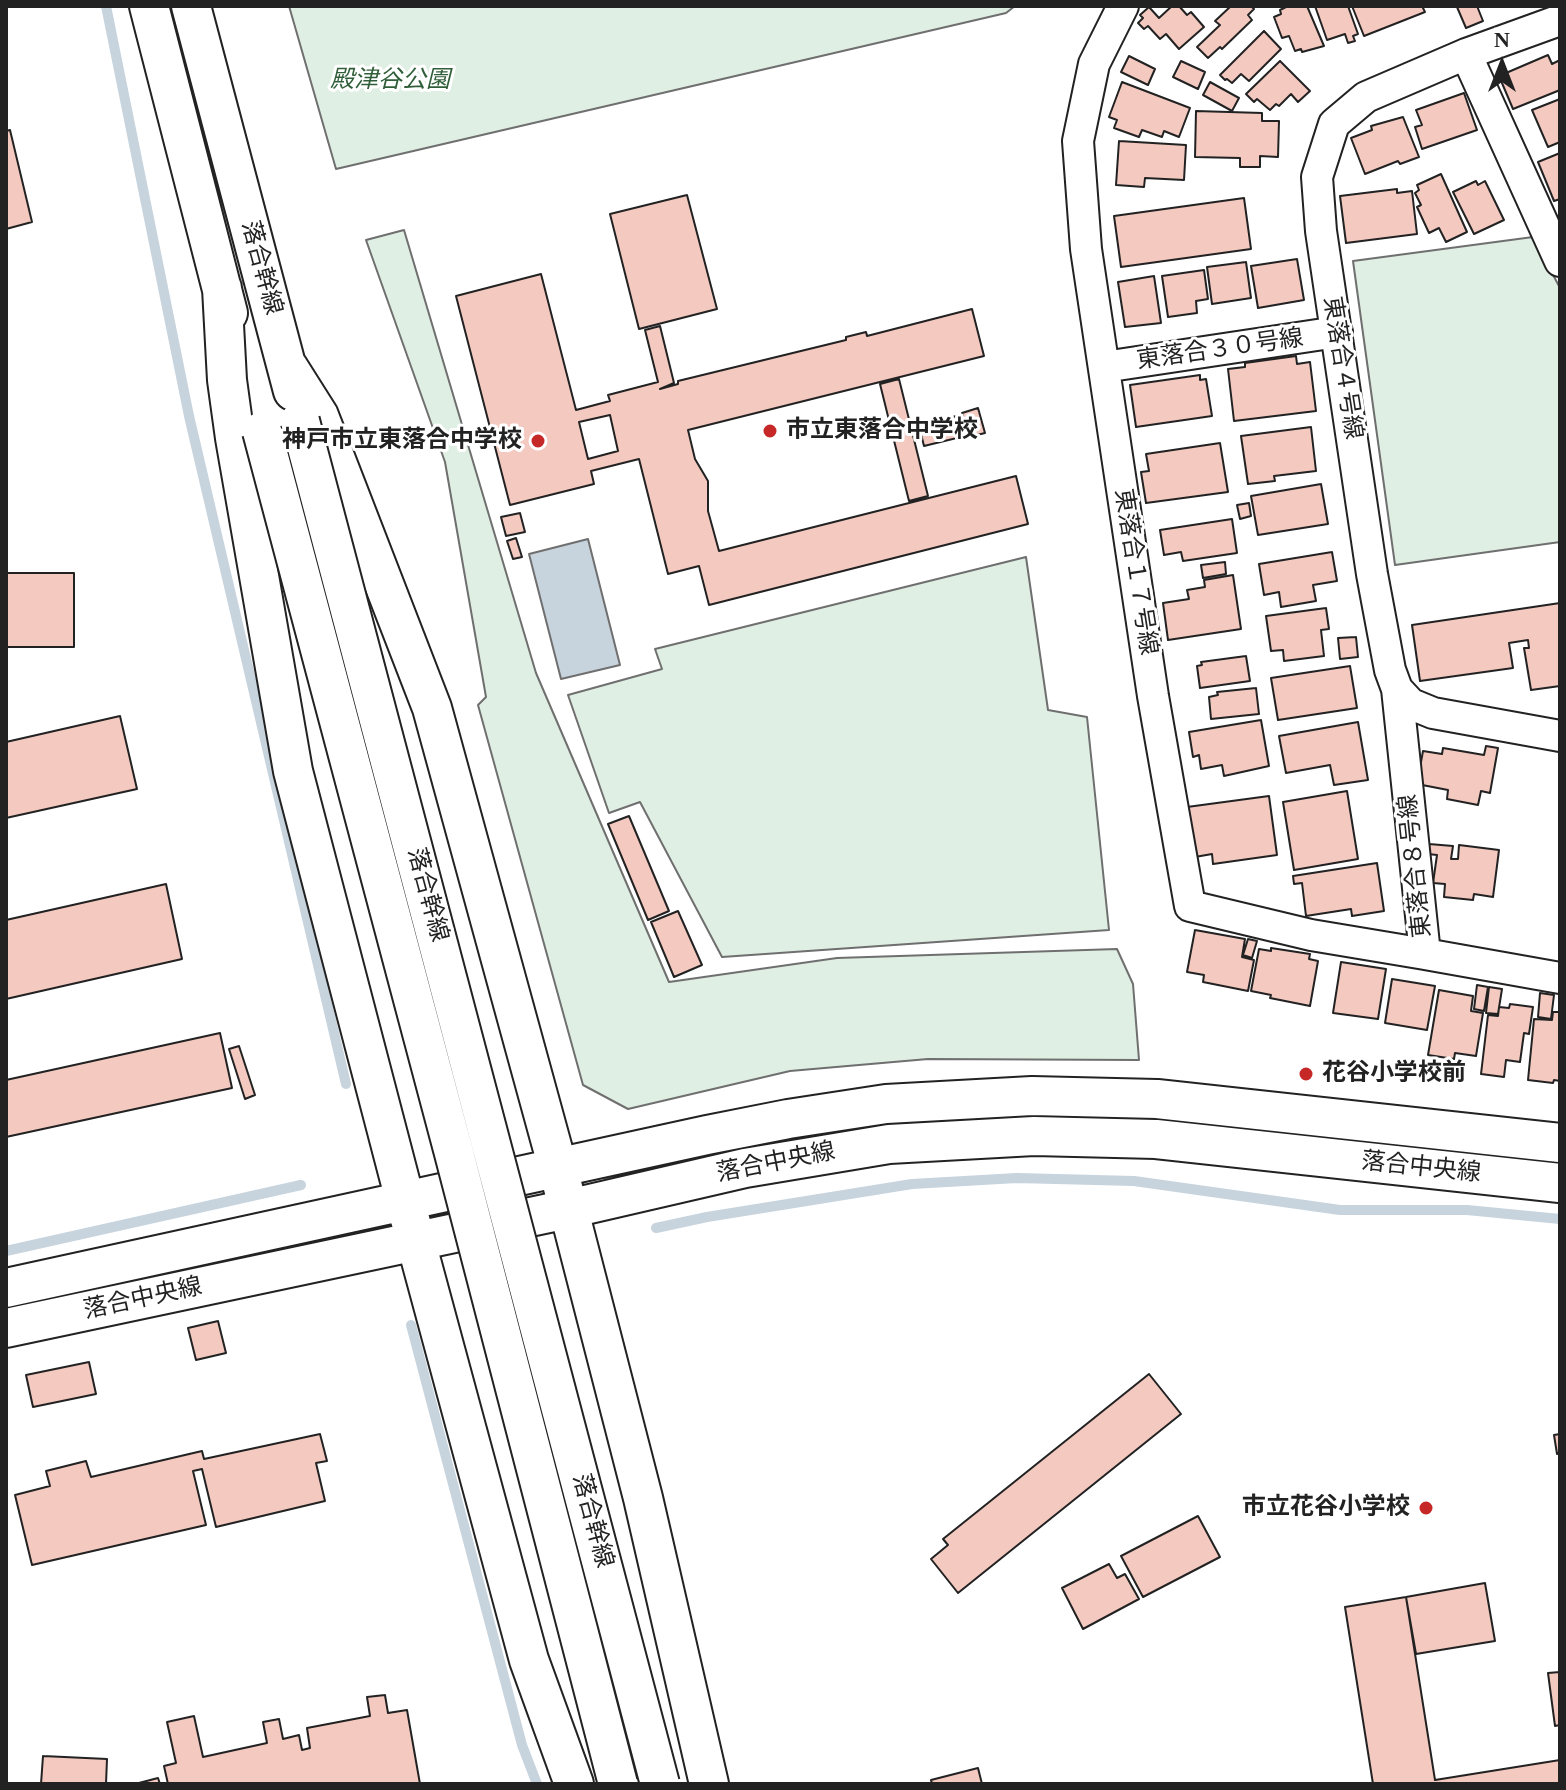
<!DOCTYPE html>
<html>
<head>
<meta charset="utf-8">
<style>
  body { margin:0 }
  #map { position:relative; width:1566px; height:1790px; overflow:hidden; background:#fff; font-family:"Times New Roman",serif }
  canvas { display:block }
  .frame { position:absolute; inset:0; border:8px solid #222; pointer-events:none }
  .north { position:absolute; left:1462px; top:24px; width:80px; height:80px; -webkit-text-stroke:6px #fff; paint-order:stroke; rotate:0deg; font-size:22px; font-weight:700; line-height:32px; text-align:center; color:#222 }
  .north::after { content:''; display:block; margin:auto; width:28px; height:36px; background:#222; clip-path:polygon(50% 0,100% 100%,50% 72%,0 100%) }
</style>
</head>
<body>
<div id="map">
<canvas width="1566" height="1790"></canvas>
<div class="frame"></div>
<div class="north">N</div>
</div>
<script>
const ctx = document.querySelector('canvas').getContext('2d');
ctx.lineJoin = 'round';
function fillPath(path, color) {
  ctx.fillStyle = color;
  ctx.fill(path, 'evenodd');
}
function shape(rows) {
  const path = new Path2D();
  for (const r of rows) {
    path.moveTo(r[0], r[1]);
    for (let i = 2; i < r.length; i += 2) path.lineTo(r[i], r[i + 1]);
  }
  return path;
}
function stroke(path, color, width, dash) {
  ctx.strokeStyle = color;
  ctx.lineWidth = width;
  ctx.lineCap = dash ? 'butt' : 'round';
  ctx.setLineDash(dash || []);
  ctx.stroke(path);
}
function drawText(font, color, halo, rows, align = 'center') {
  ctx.font = font + ' "Times New Roman","Noto Sans JP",serif';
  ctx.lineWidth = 6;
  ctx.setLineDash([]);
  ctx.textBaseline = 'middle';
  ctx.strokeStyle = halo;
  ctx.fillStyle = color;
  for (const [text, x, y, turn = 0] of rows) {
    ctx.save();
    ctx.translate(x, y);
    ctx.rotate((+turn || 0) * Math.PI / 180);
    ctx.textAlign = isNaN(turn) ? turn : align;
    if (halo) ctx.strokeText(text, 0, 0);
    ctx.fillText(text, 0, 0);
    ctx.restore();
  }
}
const green = shape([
  [289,6,1015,6,1006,13,336,169,289,6],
  [404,230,536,673,669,982,837,958,1117,949,1133,984,1139,1060,928,1059,790,1071,628,1109,583,1085,478,705,486,697,445,462,366,240,404,230],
  [1533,237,1560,288,1560,542,1395,565,1353,261,1533,237],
  [1026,557,1048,710,1087,717,1109,930,722,957,640,802,609,813,568,695,662,669,655,649,1026,557]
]);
const water = shape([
  [588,539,620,665,561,679,529,554,588,539]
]);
const stream = shape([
  [106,6,189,416,346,1084],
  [656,1228,707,1217,912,1184,1017,1178,1134,1181,1340,1210,1467,1210,1560,1219],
  [6,1251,301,1185],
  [411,1325,522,1745,537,1784]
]);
const building = shape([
  [1172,6,1179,6,1187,15,1191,12,1204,27,1179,49,1166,34,1160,39,1148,26,1144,29,1138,23,1143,18,1140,15,1149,7,1159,18,1172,6],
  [1231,6,1251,6,1254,9,1248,15,1252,20,1222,49,1220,47,1208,58,1197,47,1220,25,1215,21,1231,6],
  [1288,6,1307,6,1324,46,1302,52,1301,49,1295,51,1289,36,1282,38,1274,17,1281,14,1280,10,1288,6],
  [1315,6,1348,6,1358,34,1353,36,1355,41,1348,43,1345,34,1327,40,1315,6],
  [1352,6,1422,6,1425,12,1364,36,1352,6],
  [1477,6,1483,21,1466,28,1457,7,1477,6],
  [1264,31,1281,49,1249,81,1241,74,1232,83,1227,79,1225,80,1220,75,1264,31],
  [1548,55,1552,64,1560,60,1560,90,1513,109,1499,76,1548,55],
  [1129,56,1155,69,1148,85,1121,72,1129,56],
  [1181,61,1205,72,1198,89,1173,77,1181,61],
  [1280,61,1310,91,1298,102,1291,94,1279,106,1276,104,1270,110,1257,99,1254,102,1246,94,1280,61],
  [1122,82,1190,108,1179,137,1164,131,1162,137,1142,130,1139,137,1114,128,1117,120,1109,117,1122,82],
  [1210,82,1239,98,1232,111,1203,95,1210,82],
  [1464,93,1477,130,1422,149,1415,127,1422,125,1416,110,1464,93],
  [1560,99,1560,142,1548,147,1532,110,1560,99],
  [1196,111,1262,113,1262,121,1279,121,1278,157,1260,156,1260,167,1240,167,1240,158,1195,157,1196,111],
  [1403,117,1419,157,1400,164,1398,161,1365,174,1351,138,1372,130,1371,126,1403,117],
  [10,130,32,222,6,229,6,131,10,130],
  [1119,141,1186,145,1184,180,1145,178,1144,187,1116,185,1119,141],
  [1560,153,1560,199,1554,201,1538,162,1560,153],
  [1441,174,1467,232,1446,242,1439,228,1429,233,1417,207,1421,205,1415,193,1419,190,1417,185,1441,174],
  [1476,181,1478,185,1485,181,1504,220,1474,234,1453,192,1476,181],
  [1397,189,1397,193,1412,191,1417,234,1346,243,1340,196,1397,189],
  [687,195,717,309,639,329,610,214,687,195],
  [1244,198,1251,249,1121,267,1114,216,1244,198],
  [1297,259,1304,300,1258,308,1251,266,1297,259],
  [1246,262,1251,298,1212,304,1207,267,1246,262],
  [1204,270,1208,299,1196,301,1197,313,1168,317,1162,276,1204,270],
  [541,274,576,410,610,401,608,395,658,382,645,330,660,326,674,383,660,389,678,384,678,381,846,340,846,337,866,332,867,336,972,309,984,356,688,430,695,459,708,481,708,511,719,551,1016,476,1028,524,709,605,699,566,668,574,639,459,591,471,594,484,510,505,456,296,541,274],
  [610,415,618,451,588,459,579,422,610,415],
  [1154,276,1161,323,1125,327,1118,282,1154,276],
  [1296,356,1297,364,1310,362,1316,411,1234,421,1228,369,1245,367,1245,363,1296,356],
  [1200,375,1200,380,1206,379,1212,416,1136,427,1130,385,1200,375],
  [899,379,928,496,909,501,880,384,899,379],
  [978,408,985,433,969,437,962,413,978,408],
  [960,415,965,436,924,446,919,426,960,415],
  [1311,427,1316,471,1274,476,1275,481,1248,484,1241,436,1311,427],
  [1220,443,1228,492,1146,503,1141,472,1149,471,1146,454,1220,443],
  [1321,484,1328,524,1258,535,1251,496,1321,484],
  [1249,503,1251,516,1240,519,1237,505,1249,503],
  [520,513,525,532,506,536,501,517,520,513],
  [1232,519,1237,553,1183,561,1181,552,1164,555,1160,530,1232,519],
  [516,538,522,557,513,559,507,541,516,538],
  [1332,552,1337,581,1313,585,1316,601,1281,607,1279,592,1264,595,1259,564,1332,552],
  [1225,562,1226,574,1203,578,1201,565,1225,562],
  [6,573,74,573,74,647,6,647,6,573],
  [1233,575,1241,629,1168,640,1163,603,1189,599,1187,590,1205,587,1204,580,1233,575],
  [1560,603,1560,686,1531,690,1524,648,1529,648,1528,640,1509,643,1513,668,1420,681,1412,625,1560,603],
  [1326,608,1329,629,1321,630,1324,656,1284,661,1283,650,1271,651,1266,616,1326,608],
  [1356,637,1358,657,1340,659,1338,638,1356,637],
  [1246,656,1250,681,1200,688,1197,666,1202,665,1201,662,1246,656],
  [1350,666,1357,708,1278,720,1271,678,1350,666],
  [1256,688,1259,714,1211,719,1209,697,1218,695,1217,692,1256,688],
  [120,716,137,789,6,818,6,742,120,716],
  [1261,720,1269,766,1224,776,1222,765,1201,769,1199,755,1193,757,1189,732,1261,720],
  [1358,722,1368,780,1334,785,1330,765,1286,773,1279,736,1358,722],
  [1486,746,1498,748,1490,793,1481,791,1478,805,1447,799,1448,790,1417,784,1423,751,1442,754,1443,748,1484,755,1486,746],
  [1347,791,1358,859,1294,870,1283,802,1347,791],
  [1269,796,1277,855,1213,864,1212,854,1195,857,1187,807,1269,796],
  [629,816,669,911,648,920,608,824,629,816],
  [1429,844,1453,846,1451,859,1458,859,1459,845,1499,850,1493,897,1474,894,1473,900,1444,897,1445,884,1433,883,1437,855,1428,854,1429,844],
  [1377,863,1384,911,1352,916,1351,909,1306,916,1302,883,1294,884,1293,876,1377,863],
  [166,884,182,959,6,999,6,920,166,884],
  [678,911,702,965,674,977,651,922,678,911],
  [1195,930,1245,939,1242,957,1254,960,1248,991,1203,982,1204,975,1187,972,1195,930],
  [1248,939,1257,941,1252,958,1243,955,1248,939],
  [1271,948,1310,954,1309,959,1318,961,1310,1006,1270,998,1271,995,1251,991,1259,949,1271,951,1271,948],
  [1341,962,1386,969,1378,1019,1333,1013,1341,962],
  [1392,979,1435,986,1427,1030,1385,1023,1392,979],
  [1477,985,1488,987,1484,1011,1474,1009,1477,985],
  [1489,987,1502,989,1498,1014,1486,1013,1489,987],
  [1439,990,1473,996,1471,1011,1483,1013,1476,1056,1455,1053,1454,1059,1428,1055,1439,990],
  [1540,993,1554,995,1551,1019,1538,1017,1540,993],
  [1510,1004,1533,1007,1529,1034,1524,1033,1520,1062,1506,1060,1504,1077,1481,1074,1488,1015,1498,1016,1499,1007,1509,1008,1510,1004],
  [1553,1012,1560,1012,1560,1081,1554,1080,1553,1083,1528,1080,1534,1019,1552,1020,1553,1012],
  [220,1033,232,1088,6,1137,6,1080,220,1033],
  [239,1046,255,1095,245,1099,229,1049,239,1046],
  [218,1321,226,1353,196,1360,188,1328,218,1321],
  [89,1362,96,1394,33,1407,26,1375,89,1362],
  [1149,1374,1181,1414,958,1593,931,1559,948,1545,943,1539,1149,1374],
  [320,1434,327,1461,316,1463,325,1501,216,1527,202,1469,193,1471,206,1525,32,1565,15,1495,50,1486,46,1471,86,1461,91,1477,202,1451,204,1459,320,1434],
  [1560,1434,1560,1453,1557,1454,1554,1435,1560,1434],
  [1198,1516,1220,1557,1143,1597,1121,1556,1198,1516],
  [1109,1564,1117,1578,1125,1574,1139,1599,1083,1629,1062,1588,1109,1564],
  [1485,1583,1495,1641,1416,1654,1406,1597,1485,1583],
  [1406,1597,1435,1780,1560,1760,1560,1784,1373,1784,1345,1607,1406,1597],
  [1560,1672,1560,1725,1555,1726,1548,1673,1560,1672],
  [385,1695,388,1713,407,1710,420,1784,168,1784,164,1766,176,1763,167,1722,194,1716,203,1757,267,1743,263,1722,279,1719,283,1739,299,1735,302,1750,310,1748,307,1728,370,1716,367,1697,385,1695],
  [43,1756,107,1759,106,1784,41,1784,43,1756],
  [978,1768,982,1784,932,1784,931,1780,978,1768],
  [158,1778,160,1784,135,1784,158,1778]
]);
const minor = shape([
  [1123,6,1094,64,1078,141,1086,249,1153,696,1190,906,1311,935,1425,954],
  [1560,20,1466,54,1366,97,1334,124,1317,177,1321,231,1372,574,1390,670,1397,689,1411,704,1433,713,1560,736],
  [1466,54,1560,261],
  [1104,367,1337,332],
  [1397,689,1425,954,1560,978]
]);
const tertiary = shape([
  [149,6,228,313],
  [191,6,293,391],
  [222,288,227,380,235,438,293,771,416,1242,529,1660,574,1784],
  [288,367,319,416,432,708,558,1168,643,1498,709,1784],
  [6,1288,707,1135,788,1119,886,1104,1032,1096,1157,1099,1560,1143],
  [6,1328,568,1209,745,1168,889,1144,1034,1136,1156,1139,1560,1183]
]);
const tertiaryBridge = shape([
  [300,421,660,1784],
  [262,431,454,1153,618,1784]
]);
const markers = [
  [770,431,8,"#c62828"],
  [538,441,8,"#c62828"],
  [1306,1074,8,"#c62828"],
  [1426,1508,8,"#c62828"]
];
const parkNames = [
  ["殿津谷公園",390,81]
];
const streetNames = [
  ["落合幹線",261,268,75],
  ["東落合３０号線",1220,350,-8],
  ["東落合４号線",1342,368,81],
  ["東落合１７号線",1135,572,81],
  ["東落合８号線",1416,866,-96],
  ["落合幹線",427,895,75],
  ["落合中央線",776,1163,-11],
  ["落合中央線",1421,1168,6],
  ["落合中央線",143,1299,-12],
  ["落合幹線",592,1521,75]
];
const poiNames = [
  ["市立東落合中学校",786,431],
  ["神戸市立東落合中学校",522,441,"right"],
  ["花谷小学校前",1322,1074],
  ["市立花谷小学校",1410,1508,"right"]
];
fillPath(green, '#e0efe3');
stroke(green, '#6f6f6f', 2);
fillPath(water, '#c7d3dd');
stroke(water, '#6f6f6f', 2);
stroke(stream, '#c7d3dd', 10);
fillPath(building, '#f3c9c0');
stroke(building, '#222', 2);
stroke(minor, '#222', 34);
stroke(tertiary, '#222', 42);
stroke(minor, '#fff', 30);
stroke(tertiary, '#fff', 38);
stroke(tertiaryBridge, '#222', 42, []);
stroke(tertiaryBridge, '#fff', 38);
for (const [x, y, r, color] of markers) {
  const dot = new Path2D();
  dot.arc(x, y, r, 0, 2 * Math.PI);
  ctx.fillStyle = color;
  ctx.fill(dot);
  stroke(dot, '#fff', 3);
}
drawText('italic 24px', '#2f5e38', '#fff', parkNames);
drawText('24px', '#222', '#fff', streetNames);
drawText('bold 24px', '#222', '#fff', poiNames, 'left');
</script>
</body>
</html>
